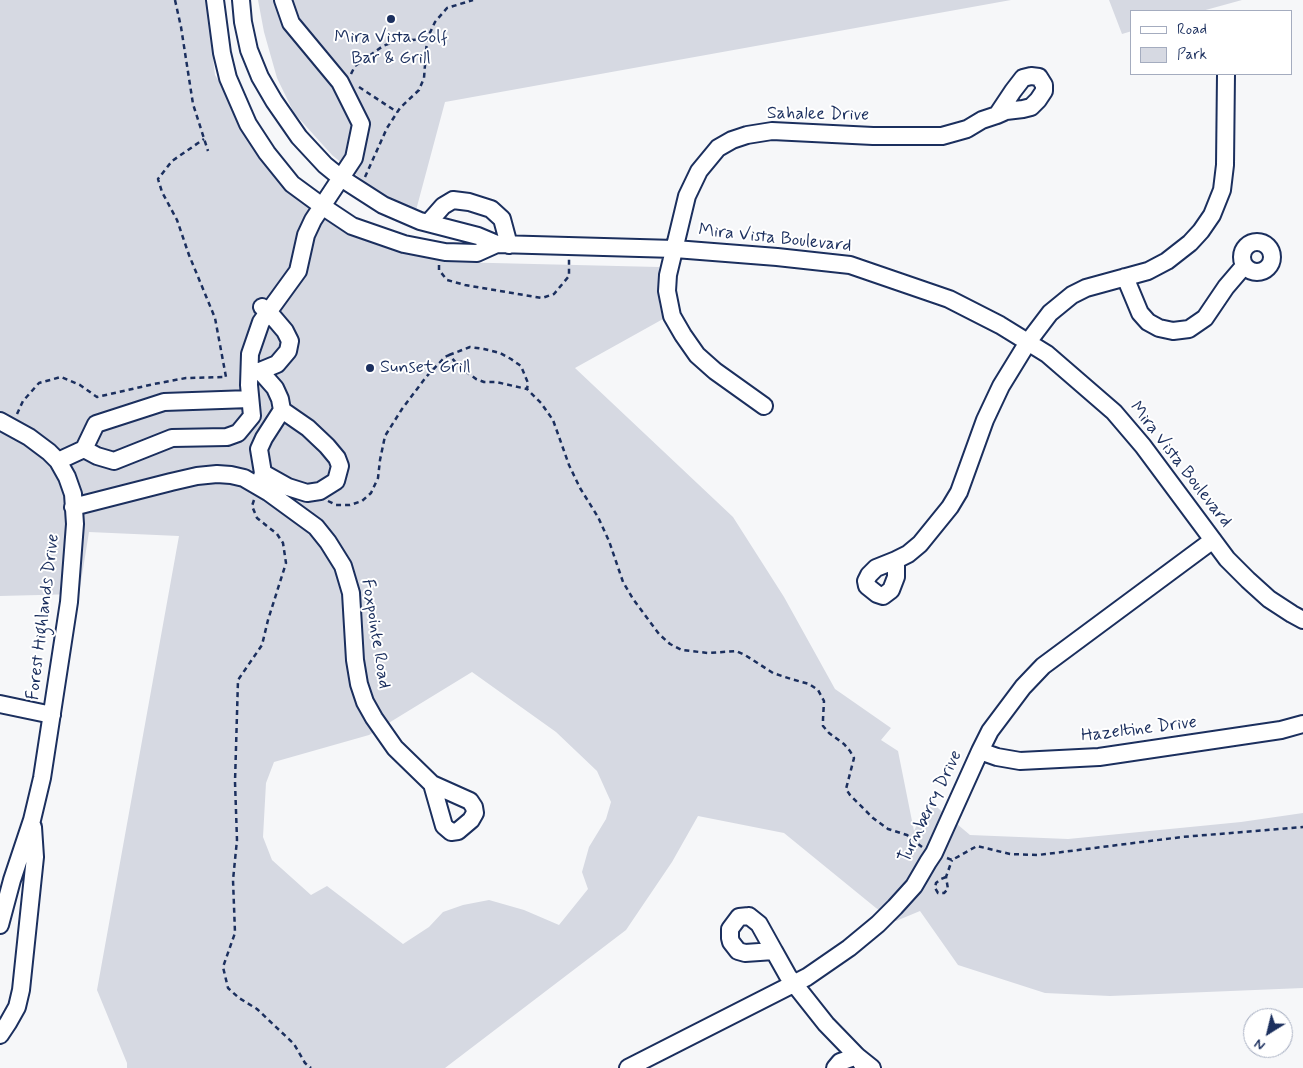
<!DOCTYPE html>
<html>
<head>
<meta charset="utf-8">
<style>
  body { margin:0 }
  #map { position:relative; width:1303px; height:1068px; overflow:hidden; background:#f6f7f9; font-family:Mynerve,sans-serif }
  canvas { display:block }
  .legend { position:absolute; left:1130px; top:10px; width:162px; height:65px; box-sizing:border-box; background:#fff; border:1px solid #a4acbf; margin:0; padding:6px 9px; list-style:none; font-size:15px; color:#1b2f5e }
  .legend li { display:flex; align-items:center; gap:10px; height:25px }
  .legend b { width:25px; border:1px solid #a4acbf }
  .north { position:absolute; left:1243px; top:1008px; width:50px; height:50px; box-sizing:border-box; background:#fff; border:1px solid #a4acbf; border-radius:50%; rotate:216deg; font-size:14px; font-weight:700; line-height:20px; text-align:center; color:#1b2f5e }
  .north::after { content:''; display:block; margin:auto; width:18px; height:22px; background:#1b2f5e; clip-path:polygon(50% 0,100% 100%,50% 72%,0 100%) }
</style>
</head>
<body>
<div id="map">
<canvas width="1303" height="1068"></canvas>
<ul class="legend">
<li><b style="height:6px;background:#fff"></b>Road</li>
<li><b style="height:14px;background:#d6d9e2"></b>Park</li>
</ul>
<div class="north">N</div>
</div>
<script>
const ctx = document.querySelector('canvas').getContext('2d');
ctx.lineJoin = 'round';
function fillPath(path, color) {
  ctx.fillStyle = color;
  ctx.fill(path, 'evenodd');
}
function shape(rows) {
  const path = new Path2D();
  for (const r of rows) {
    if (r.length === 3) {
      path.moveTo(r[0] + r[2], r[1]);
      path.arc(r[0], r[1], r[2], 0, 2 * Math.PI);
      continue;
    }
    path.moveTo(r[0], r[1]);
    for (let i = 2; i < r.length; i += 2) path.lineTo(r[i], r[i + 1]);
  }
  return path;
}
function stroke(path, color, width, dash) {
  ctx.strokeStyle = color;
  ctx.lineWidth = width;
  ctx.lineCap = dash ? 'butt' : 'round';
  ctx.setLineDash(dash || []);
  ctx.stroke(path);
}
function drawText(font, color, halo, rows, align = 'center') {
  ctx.font = font + ' Mynerve,sans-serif';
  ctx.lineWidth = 4;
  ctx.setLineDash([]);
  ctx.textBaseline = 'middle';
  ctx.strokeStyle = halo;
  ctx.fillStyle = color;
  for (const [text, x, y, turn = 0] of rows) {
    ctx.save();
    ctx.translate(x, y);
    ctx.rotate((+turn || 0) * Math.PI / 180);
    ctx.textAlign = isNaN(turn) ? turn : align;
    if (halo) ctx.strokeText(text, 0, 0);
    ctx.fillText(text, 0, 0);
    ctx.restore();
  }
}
const green = shape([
  [0,0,206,0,215,75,271,165,298,199,345,228,451,262,659,267,659,303,663,319,575,368,733,517,784,597,835,689,891,728,881,740,898,751,914,831,931,796,938,808,970,835,1068,839,1241,822,1303,813,1303,988,1110,996,1045,993,958,965,920,911,896,921,876,908,784,833,698,816,672,862,626,930,445,1068,127,1068,127,1063,97,990,179,536,89,532,79,594,0,596],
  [472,672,556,732,597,771,611,802,606,819,589,847,582,872,588,889,559,925,524,910,489,900,463,905,443,912,429,927,403,944,327,886,311,895,272,860,263,837,266,783,274,762,369,735],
  [258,0,1011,0,445,102,415,214,388,201,332,155,294,113,277,78,264,32],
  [1109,0,1242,0,1202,11,1132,11,1132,31,1122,34]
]);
const path = shape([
  [175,0,181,27,193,104,208,151],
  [351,74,355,66,383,46,396,41,427,39],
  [359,87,397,112],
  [365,177,387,128,400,108,419,90,424,78,427,39,435,22,447,8,473,0],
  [439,265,439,270,447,280,465,285,542,298,554,294,569,276,569,259],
  [449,355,470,347,484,349,500,353,511,359,521,366,528,383,527,389,541,403,553,420,569,465,580,488,598,517,609,541,623,582,633,599,659,634,670,644,682,650,708,653,736,651,745,655,773,673,791,679,809,684,818,690,824,701,823,719,823,726,829,733,844,744,850,751,854,758,846,789,850,795,873,818,888,829,907,835,922,847],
  [17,414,23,401,39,383,61,377,80,385,97,397,154,384,186,378,226,377,215,318,189,255,177,220,162,192,158,179,172,161,204,139],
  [254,500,252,506,257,518,277,534,283,543,286,563,268,620,262,645,238,680,235,782,237,840,233,880,235,933,223,967,228,988,239,998,257,1009,294,1044,305,1063,311,1068],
  [328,501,336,505,350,505,362,501,371,493,378,478,380,460,385,436,402,409,426,377,445,357,449,355,460,367,476,379,484,382,496,382,527,389],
  [947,858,952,860,977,846,1010,854,1038,855,1182,837,1303,827],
  [946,877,941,879,936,883,935,888,938,893,944,893,948,889,946,877,952,860]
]);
const minor = shape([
  [215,0,222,53,228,78,248,124,267,153,292,184,322,206,352,226,404,244,445,252,477,253,497,244],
  [241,0,243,22,249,50,260,77,274,101,299,137,325,165,341,178,383,205,420,221,478,236,497,244,675,249,777,257,850,265,949,299,1000,325,1047,354,1114,412,1143,446,1227,559,1248,580,1269,599,1292,614,1303,620],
  [1031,76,1039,77,1044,85,1044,91,1038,100,1031,107,1023,109,1006,111,997,115,1013,91,1023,78,1031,76],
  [428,223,443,206,453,200,469,202,491,209,502,219,509,245],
  [1257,257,15],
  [1125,277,1140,313,1148,322,1159,328,1173,331,1189,329,1205,318,1226,287,1244,266],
  [250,371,260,371,277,364,288,351,290,341,285,331,268,311,262,307],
  [260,371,275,388,280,399,282,410,264,438,259,449,263,473,260,483],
  [764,406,715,371,697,355,683,335,672,316,667,291,668,275,687,196,699,171,718,148,732,140,747,135,772,131,873,136,942,136,967,129,982,120,997,115],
  [0,421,29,437,49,452,58,461,67,477,73,494,75,524,69,602,42,778,32,820,12,880,0,925],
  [84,449,96,424,164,402,250,399],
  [58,461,84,449,97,456,114,461,172,438,227,437,238,433,252,416,249,385,250,354,261,322,298,271,306,235,313,220,354,158,361,124,340,82,291,23,283,0],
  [263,473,288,487,307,493,320,491,336,481,340,466,337,458,327,446,308,428,282,410],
  [73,507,171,482,197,476,217,474,231,475,244,478,268,492,316,527,328,542,343,566,351,593,355,660,359,684,365,702,374,718,395,748,432,784],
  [896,560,908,554,920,544,950,507,959,492,985,420,1001,386,1028,342,1050,313,1072,295,1086,288,1148,271,1167,261,1190,243,1201,231,1212,215,1222,190,1225,165,1226,74],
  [896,560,896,577,891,590,883,596,877,594,867,586,866,581,869,575,876,568,896,560],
  [0,704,52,715],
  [980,751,997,757,1020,761,1099,757,1281,730,1303,724],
  [432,784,470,801,474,807,475,813,471,820,458,831,451,832,444,826,432,784],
  [749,916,759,924,774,951,745,953,738,951,731,942,730,938,730,929,739,917,749,916],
  [774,951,788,976,826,1024,857,1056,872,1068],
  [0,1035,8,1023,17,1007,21,990,35,857,33,827],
  [628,1068,807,977,849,948,878,924,895,907,914,886,928,862,934,853,980,751,990,731,1023,687,1043,666,1213,540],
  [835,1068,840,1062,857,1056,862,1064]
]);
const markers = [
  [391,19,5,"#1b2f5e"],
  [370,368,5,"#1b2f5e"]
];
const poiNames = [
  ["Mira Vista Golf",391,38],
  ["Bar & Grill",391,59],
  ["Sunset Grill",380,368,"left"]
];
const streetNames = [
  ["Sahalee Drive",818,115,1],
  ["Mira Vista Boulevard",775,239,6],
  ["Mira Vista Boulevard",1180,465,52],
  ["Forest Highlands Drive",44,617,-83],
  ["Foxpointe Road",375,634,81],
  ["Hazeltine Drive",1139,730,-7],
  ["Turnberry Drive",931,807,-64]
];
fillPath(green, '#d6d9e2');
stroke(minor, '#1b2f5e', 20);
stroke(path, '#1b2f5e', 2.5, [5, 4]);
stroke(minor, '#fff', 16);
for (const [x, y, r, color] of markers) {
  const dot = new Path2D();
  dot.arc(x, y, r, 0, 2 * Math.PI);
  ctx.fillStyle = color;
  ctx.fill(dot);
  stroke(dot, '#fff', 2);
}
drawText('18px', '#1b2f5e', '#fff', poiNames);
drawText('18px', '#1b2f5e', '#fff', streetNames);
</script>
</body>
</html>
